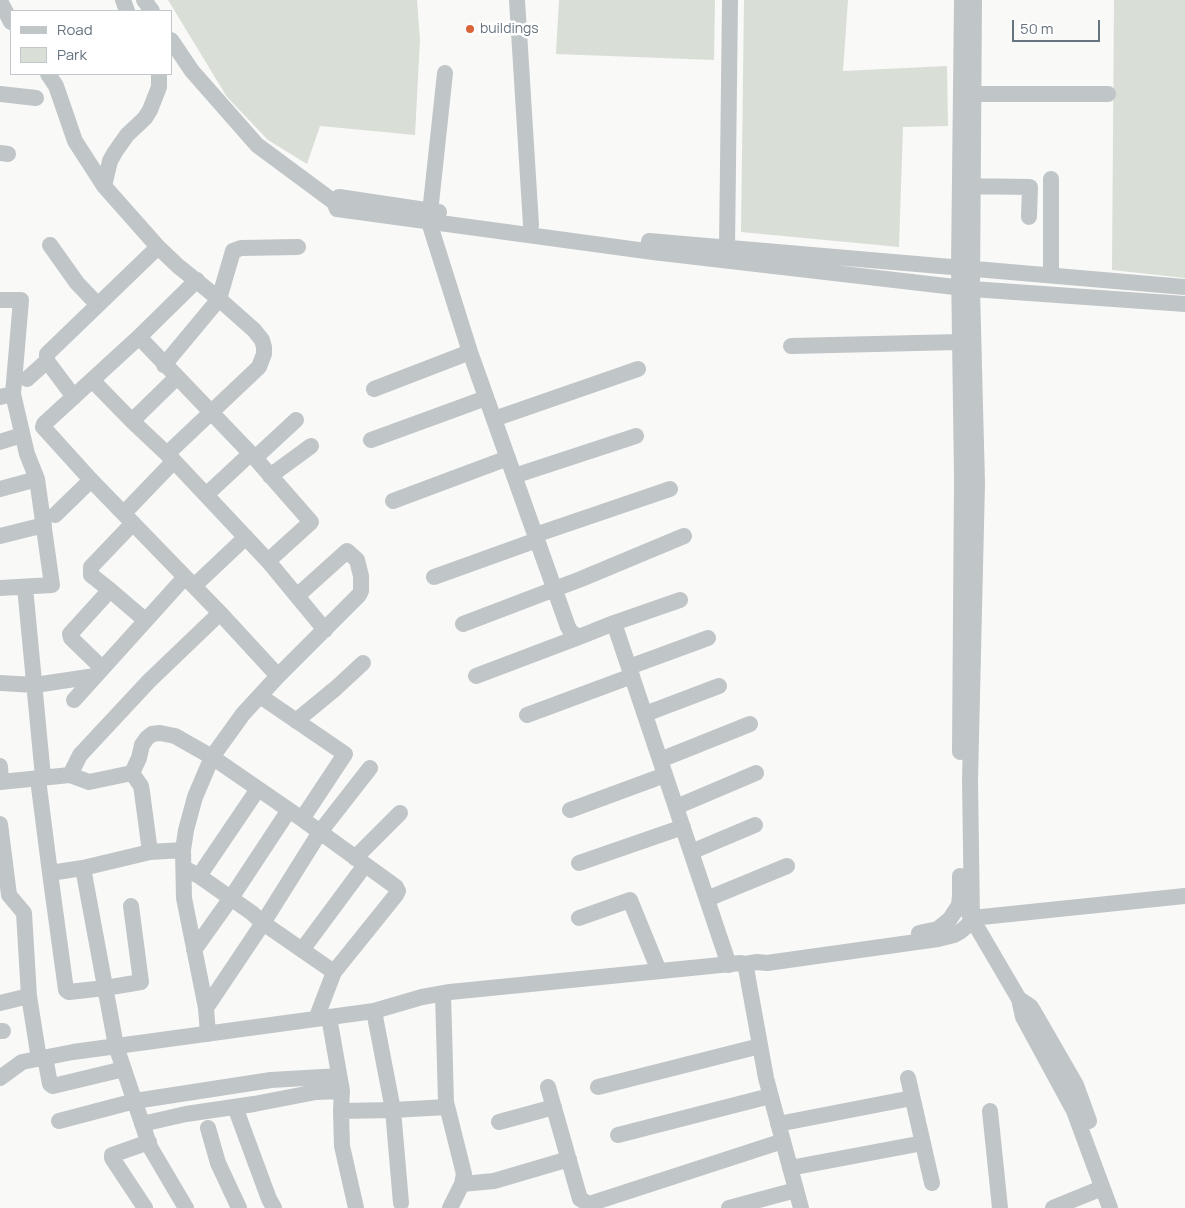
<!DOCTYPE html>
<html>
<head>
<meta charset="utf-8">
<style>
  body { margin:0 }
  #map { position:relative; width:1185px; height:1208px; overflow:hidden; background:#f9f9f7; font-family:Manrope,sans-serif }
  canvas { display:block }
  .legend { position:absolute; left:10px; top:10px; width:162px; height:65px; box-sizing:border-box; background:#fff; border:1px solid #c2c7cc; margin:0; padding:6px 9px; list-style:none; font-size:15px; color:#667480 }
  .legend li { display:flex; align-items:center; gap:10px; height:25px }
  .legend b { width:25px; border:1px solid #c2c7cc }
  .scale { position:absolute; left:1012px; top:20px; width:88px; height:22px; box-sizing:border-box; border:2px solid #667480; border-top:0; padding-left:6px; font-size:15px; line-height:18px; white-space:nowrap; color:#667480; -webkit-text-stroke:4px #fff; paint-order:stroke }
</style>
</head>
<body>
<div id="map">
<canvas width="1185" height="1208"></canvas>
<ul class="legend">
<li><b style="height:6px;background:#c0c5c8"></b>Road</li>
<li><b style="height:14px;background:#d9ded7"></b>Park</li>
</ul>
<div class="scale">50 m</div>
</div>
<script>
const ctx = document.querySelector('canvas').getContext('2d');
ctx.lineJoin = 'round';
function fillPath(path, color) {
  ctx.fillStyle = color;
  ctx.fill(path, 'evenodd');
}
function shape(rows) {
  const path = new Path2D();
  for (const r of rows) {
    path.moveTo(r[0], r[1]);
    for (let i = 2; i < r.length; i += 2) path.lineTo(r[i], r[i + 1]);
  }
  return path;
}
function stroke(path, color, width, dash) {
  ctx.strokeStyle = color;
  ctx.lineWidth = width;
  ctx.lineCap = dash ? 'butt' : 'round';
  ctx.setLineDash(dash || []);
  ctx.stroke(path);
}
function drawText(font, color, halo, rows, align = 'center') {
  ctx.font = font + ' Manrope,sans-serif';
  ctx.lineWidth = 5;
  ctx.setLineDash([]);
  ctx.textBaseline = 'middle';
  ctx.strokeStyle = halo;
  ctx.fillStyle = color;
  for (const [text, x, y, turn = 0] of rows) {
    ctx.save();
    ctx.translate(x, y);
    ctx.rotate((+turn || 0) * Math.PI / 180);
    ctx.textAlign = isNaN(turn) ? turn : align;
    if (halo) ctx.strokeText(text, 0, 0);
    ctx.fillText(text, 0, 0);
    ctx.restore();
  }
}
const green = shape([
  [168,0,417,0,420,40,415,135,320,126,307,164,268,140,227,97],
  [559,0,715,0,714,60,556,54],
  [744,0,848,0,843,71,947,66,948,126,903,127,899,247,741,232],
  [1114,0,1185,0,1185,278,1112,270]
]);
const minor = shape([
  [123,0,127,11],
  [144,0,152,11],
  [517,0,531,225],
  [0,1,11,22],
  [171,40,192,71,257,145,334,202,337,209,653,252,972,289,1185,304],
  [445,73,429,222,470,352,568,627,571,632,579,637,614,623,729,965],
  [48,74,56,86,75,141,104,186,158,247,178,266,219,299,254,330,262,340,264,347,264,354,259,367,167,454,174,461],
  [0,94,36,98],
  [974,94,1108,94],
  [0,153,8,154],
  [104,186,110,161,115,152,127,135,145,118,150,110,159,87,159,74],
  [963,186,1030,187,1029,217],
  [334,202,339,197,439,212],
  [649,241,1185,287],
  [50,245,77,283,98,305],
  [727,248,730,0],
  [1051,275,1051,179],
  [197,280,139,337,44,424,43,427,91,480,220,613,278,676],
  [0,300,21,300,13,394,0,397],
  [139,337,255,458,311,522,268,561,325,630],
  [791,346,959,342],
  [164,365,219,299,233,251,241,248,298,247],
  [27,379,47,361],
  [92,380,132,421,177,377],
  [374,389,470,352],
  [74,397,47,361,47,354,158,247],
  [494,419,638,369],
  [132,421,167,454],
  [371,440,486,398],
  [0,442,22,435],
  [255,458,296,420],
  [270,476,311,446],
  [514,476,636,436],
  [0,489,37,479],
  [206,495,250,454],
  [393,501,508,458],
  [124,513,174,461,268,561],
  [55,515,91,480],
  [535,535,670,489],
  [0,536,44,525],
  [434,577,537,540],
  [194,586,246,537],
  [25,587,43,777],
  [0,588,52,585,37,479,27,454,13,394],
  [110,590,91,575,91,567,133,523],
  [614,623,680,600],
  [463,624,581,579,684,536],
  [629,667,708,638],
  [102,668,71,638,70,634,110,590,145,620],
  [476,676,579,637],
  [0,683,35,685,95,676],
  [260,696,345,754,302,819],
  [74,700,185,577],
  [645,714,719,686],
  [527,715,632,676],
  [296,721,336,688,363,663],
  [960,752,962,478,959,268,962,0],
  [660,760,750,724],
  [0,766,1,782],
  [132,773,139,758,142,745,147,738,152,734,160,733,175,736,212,757,302,819,320,832,396,887,398,891,396,895,334,972,263,923,320,832,370,768],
  [70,775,80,755,149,681,220,613],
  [0,782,70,775,89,782,132,773,141,786,142,792,150,852,183,850],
  [39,787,50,873],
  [676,807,756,773],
  [570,810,665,775],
  [0,824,9,895,24,913,29,996,39,1059],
  [691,852,755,825],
  [355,858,400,813],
  [579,863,683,827],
  [83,868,116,1046,150,1147,186,1208],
  [184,868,199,876,252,913,263,923,206,1008],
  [199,876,258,789],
  [707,899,787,866],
  [131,906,141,982,105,988,69,992,66,990,50,873,83,868,150,852],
  [968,912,1019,999,1023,1017,1074,1111,1110,1208],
  [579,918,630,900,659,971],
  [972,918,1185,896],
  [919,933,938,929,950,919,959,905,960,896,960,876],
  [194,950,231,898,289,810],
  [302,950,365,865],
  [745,964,757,962,767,963,938,939,954,935,961,931,968,925,972,918,970,780,977,483,972,289,974,0],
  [443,993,446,1102,464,1174,462,1184,450,1208],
  [1019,999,1031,1007,1034,1012,1076,1085,1089,1121],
  [0,1003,29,996],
  [374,1011,393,1110,401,1203],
  [329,1017,342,1091,341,1111,393,1110,447,1107],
  [316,1019,334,972],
  [0,1031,3,1031],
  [208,1034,206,1008,184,898,183,850,186,830,195,797,212,757,243,714,278,676,359,595,361,591,361,576,357,560,347,551,297,596],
  [45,1057,50,1084,53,1086,124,1069],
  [0,1078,22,1062,73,1052,374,1011,422,997,450,992,741,963,745,964,746,968,766,1078,801,1208],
  [908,1078,932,1183],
  [548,1087,580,1199,589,1204,783,1141],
  [598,1087,760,1046],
  [235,1107,269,1199,274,1208],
  [341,1111,342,1146,356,1208],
  [990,1111,1000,1208],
  [59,1121,135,1101,271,1080,339,1076],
  [499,1122,554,1107],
  [142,1124,186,1114,254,1104,316,1092,342,1091],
  [778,1124,912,1098],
  [208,1128,218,1163,239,1208],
  [618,1135,770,1096],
  [790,1168,923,1143],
  [462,1184,494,1181,569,1159],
  [145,1208,112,1158,112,1155,149,1142],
  [729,1208,796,1190],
  [1053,1208,1102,1188]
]);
const markers = [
  [470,29,5,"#d86438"]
];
const poiNames = [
  ["buildings",480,29]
];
fillPath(green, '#d9ded7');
stroke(minor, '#c0c5c8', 16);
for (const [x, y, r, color] of markers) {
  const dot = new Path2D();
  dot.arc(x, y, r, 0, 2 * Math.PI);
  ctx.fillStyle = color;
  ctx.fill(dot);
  stroke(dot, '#fff', 2);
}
drawText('14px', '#667480', '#fff', poiNames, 'left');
</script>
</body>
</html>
